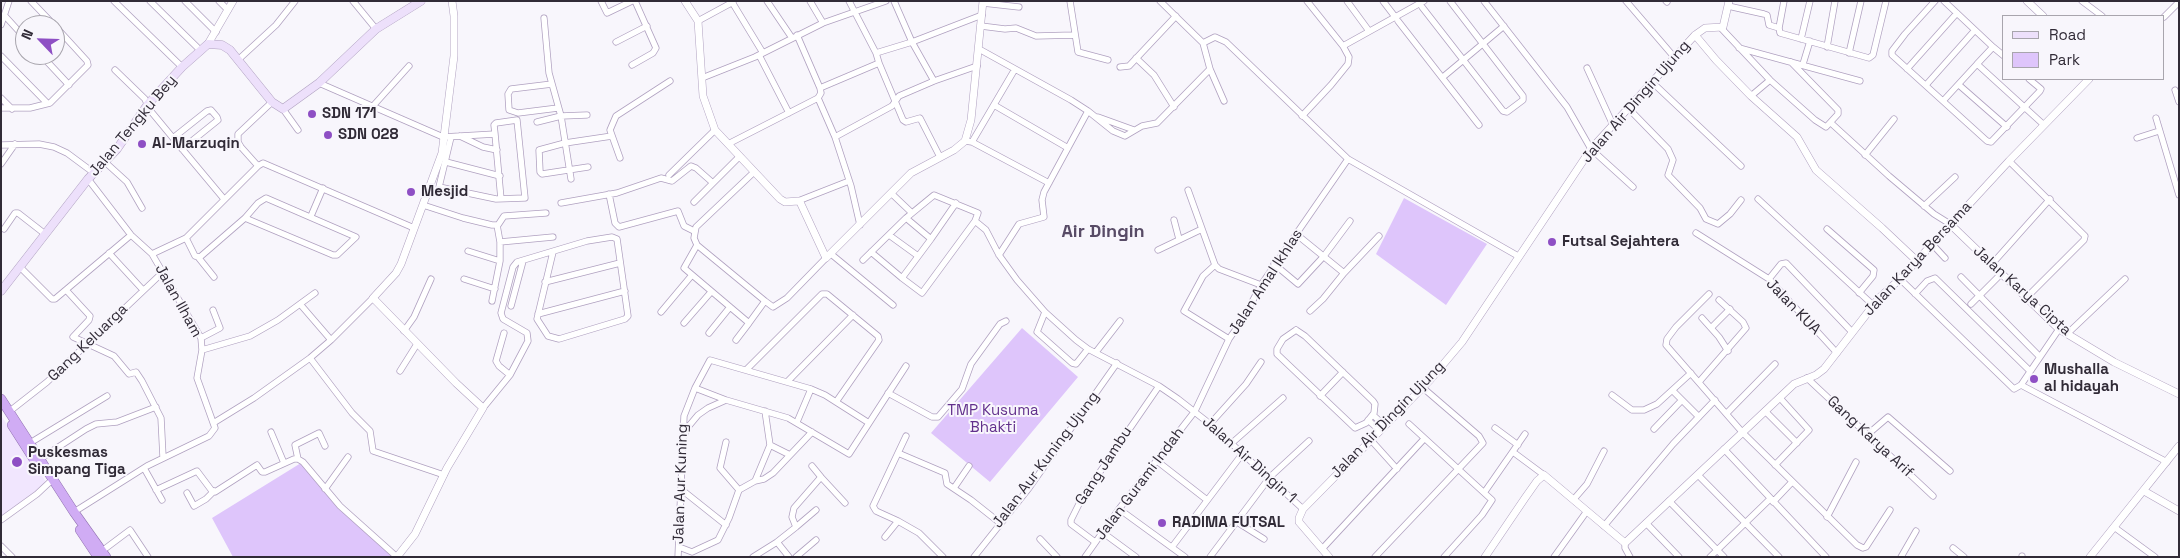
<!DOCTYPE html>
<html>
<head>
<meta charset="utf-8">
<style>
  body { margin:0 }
  #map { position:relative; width:2180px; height:558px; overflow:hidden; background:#f8f6fc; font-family:"Space Grotesk",sans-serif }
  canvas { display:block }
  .frame { position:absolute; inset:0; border:2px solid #312b37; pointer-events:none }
  .legend { position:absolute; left:2002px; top:15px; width:162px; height:65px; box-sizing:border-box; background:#f8f6fc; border:1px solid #a8a5ad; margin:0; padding:6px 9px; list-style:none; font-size:15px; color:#312b37 }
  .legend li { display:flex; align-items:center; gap:10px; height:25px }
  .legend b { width:25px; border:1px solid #a8a5ad }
  .north { position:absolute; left:15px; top:15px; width:50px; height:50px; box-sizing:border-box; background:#f8f6fc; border:1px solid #a8a5ad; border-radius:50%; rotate:294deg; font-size:14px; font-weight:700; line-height:20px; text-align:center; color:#312b37 }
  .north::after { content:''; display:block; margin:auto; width:18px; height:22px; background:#8e4fc4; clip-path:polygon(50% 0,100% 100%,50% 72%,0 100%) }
</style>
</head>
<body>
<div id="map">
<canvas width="2180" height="558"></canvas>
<div class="frame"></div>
<ul class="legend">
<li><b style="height:6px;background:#ede0fb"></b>Road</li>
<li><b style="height:14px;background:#dec5fb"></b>Park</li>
</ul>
<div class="north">N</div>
</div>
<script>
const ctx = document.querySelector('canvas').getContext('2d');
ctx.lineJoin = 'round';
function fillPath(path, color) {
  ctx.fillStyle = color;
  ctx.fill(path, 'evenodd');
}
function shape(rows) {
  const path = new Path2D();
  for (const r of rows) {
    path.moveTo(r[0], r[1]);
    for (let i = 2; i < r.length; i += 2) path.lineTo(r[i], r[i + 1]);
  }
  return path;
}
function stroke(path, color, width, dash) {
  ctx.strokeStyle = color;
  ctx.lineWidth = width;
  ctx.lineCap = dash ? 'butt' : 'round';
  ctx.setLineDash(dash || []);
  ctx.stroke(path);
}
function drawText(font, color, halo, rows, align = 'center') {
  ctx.font = font + ' "Space Grotesk",sans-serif';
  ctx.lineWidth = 4;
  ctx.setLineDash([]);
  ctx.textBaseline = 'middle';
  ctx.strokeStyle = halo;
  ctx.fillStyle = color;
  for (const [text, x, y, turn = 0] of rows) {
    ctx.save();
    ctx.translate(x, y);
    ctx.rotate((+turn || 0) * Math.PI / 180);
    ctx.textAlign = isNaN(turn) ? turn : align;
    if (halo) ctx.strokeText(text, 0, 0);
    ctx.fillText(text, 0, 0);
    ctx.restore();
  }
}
const built = shape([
  [2,417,46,482,36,493,1,518]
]);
const green = shape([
  [1404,198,1487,244,1446,305,1376,254],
  [1022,328,1078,377,990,482,931,433],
  [301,463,338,507,393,557,233,557,212,518]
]);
const minor = shape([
  [31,1,54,25],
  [114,1,182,67],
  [150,1,200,50],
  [185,1,216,32],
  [219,1,228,10],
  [353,1,376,29],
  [601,1,607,13,632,1],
  [767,1,792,38],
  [810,1,823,23],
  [894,1,912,42,934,81],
  [1070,1,1078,52,1108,60],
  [1160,1,1203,43,1210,69,1224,101],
  [1307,1,1343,46],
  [1347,1,1369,31],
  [1383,1,1396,18],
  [1484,1,1567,107,1591,149,1633,187],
  [1626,1,1675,58],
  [1666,1,1667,2],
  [1784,1,1779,28,1780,33,1869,58,1873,55,1886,1],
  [1935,1,1905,34,1892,51,1892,55,1987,141,1991,142,2040,91,2041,89,2029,79],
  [1944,1,1993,47,1977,64,2044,125],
  [2082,1,2102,16],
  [732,2,763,53],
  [983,3,1019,7],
  [1728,6,1764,14,1767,15,1769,25,1779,28],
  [1422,7,1503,111,1507,112,1523,100,1523,96,1450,1],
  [5,16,25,38],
  [2164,17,2179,2],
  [544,18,549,73,561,116,571,179],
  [698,21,733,2],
  [1398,21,1479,125],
  [1,25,9,1],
  [981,26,1005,29,1016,28,1036,36,1074,35],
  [1721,28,1770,80,1815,120,1826,127,1838,114,1838,110,1791,62],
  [797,35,820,88,821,93,818,98,835,137,892,106,899,96,934,81,977,66],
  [1801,39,1810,1],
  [616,42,647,26],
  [1203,43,1215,37,1226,42,1348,159,1518,256],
  [1827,47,1835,1],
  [1993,47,2004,56],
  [1739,48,1860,81],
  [979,49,1071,100,1088,111,1113,131,1125,136,1142,126,1157,123,1210,69],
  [876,53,912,42,982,15],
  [1849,53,1861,1],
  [41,55,69,85],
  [759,55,789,113],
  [1,56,47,103],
  [1136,58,1154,75,1174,107],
  [238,60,276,25,295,1],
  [879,63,903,120,906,122,920,118,940,157],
  [1803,64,1810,41],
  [632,65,653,53,656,48,635,1],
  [1120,67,1129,66,1176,16],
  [1587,68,1613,125],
  [1907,69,1957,13],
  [115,70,145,99,149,109,173,138,224,199],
  [1443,77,1504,26],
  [702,78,755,57,823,23,886,1],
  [319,83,443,137,495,134,494,125,496,123,517,120,525,198,496,199,439,187,451,137],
  [1653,83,1741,166],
  [552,84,511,89,508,94,509,110,518,113,558,108],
  [1926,85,1975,30],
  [1959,85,2007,127],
  [820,88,879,63,876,53,849,1],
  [2175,90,2179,102],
  [1751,96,1770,80],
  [1,98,12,109],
  [1943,101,1977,64],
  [994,105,1068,148],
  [373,106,409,66],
  [1,108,30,108,50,103,88,65,87,61,55,26],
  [283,109,298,130],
  [1629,109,1668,149,1673,160,1668,175,1700,208,1706,219,1718,224,1730,214,1741,200],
  [1302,116,1331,85,1348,64,1349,57,1343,46,1424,1],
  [1098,117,1134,130],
  [2156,118,2179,195],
  [537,122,561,116,587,115],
  [1831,123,1889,176,1934,214,1950,224],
  [495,134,501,199],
  [460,136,483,147,497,150],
  [835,137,851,186,860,225],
  [173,138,207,111,211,110,217,117,218,120,182,149],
  [2137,138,2159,131],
  [965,141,972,142,1015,69],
  [972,142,1049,183],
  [728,144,818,98],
  [1,145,39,144,54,147,67,153,94,173],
  [1865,155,1894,119],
  [620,158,610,130,616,116,670,81],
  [2009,161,2085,236,2084,240,2027,297],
  [105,162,127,182,142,208],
  [446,162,500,176],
  [1,164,15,144],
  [258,166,241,147,238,142,238,134,272,102],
  [588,167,542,174,540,172,539,150,565,143,612,136],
  [753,173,696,227,694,238,697,245,684,268,749,323,765,301,773,307,787,298,826,258],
  [669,175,715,130],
  [1188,190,1215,265,1219,269,1261,285],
  [609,194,615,223,619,227,678,211,684,226,694,231],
  [892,194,912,213],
  [1758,199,1873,305],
  [798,201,849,181],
  [694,202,739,157],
  [561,203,617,193,661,178,672,181,691,166,696,168,713,183],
  [423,205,463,218,492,225,498,225,504,216,546,213],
  [1924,206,1955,177],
  [311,216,323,188],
  [1174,220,1179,239],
  [975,221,986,230,999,255,1017,280,1045,312,1076,340,1088,349,1159,386,1178,399,1210,424,1303,509],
  [4,229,15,213,18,213,45,234],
  [1827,229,1874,270,1873,276,1859,293],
  [1696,233,1769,279,1837,353],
  [1296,234,1344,273,1379,236],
  [889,235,918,256],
  [186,238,195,256,200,257,245,218,258,203,266,198,356,237,337,255,333,255,245,218],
  [931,239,956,203],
  [500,242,553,237],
  [1932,244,1945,258],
  [697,245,765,301],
  [1158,250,1202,229],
  [468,251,500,261],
  [871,252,902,278],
  [109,253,143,290],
  [152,254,186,238,258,166,263,163,414,228],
  [831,254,893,305],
  [999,255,1019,224,1044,217,1042,200,1044,192,1088,111],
  [198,257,214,277],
  [863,260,906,218,931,239,902,278,922,293,975,221,978,213,934,195,906,218],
  [1274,264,1298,284,1324,256,1350,221],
  [1992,264,2050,199],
  [1215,265,1203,276,1184,311,1229,339],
  [21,268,52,299,55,299,131,235],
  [1961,277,2040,357],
  [464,279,495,289],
  [1769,279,1781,264,1786,263,1852,332],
  [1900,279,2014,389,2021,385,2059,329],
  [545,282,620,263],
  [66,290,90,316,89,320,73,337,114,356,129,374,136,372,142,381,161,418,163,457],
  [1709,294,1676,327,1667,339,1666,345,1743,433,1857,545,1863,548,1866,547,1890,510],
  [1915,294,1927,281,1935,278,2030,371],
  [492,301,500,261,500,242,497,225],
  [300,304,331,340],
  [1971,304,2002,273],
  [511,306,523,261],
  [1310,311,1323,299,1344,273],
  [661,312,692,275],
  [1045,312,1037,332,1072,363,1076,364,1088,349],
  [538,314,625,291],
  [1702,318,1719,337,1728,351],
  [684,323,711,292],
  [1712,327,1730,309],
  [1296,330,1305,336,1373,401,1375,404,1374,413,1366,423,1355,428,1277,354,1277,349,1283,339,1296,330],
  [404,331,414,317,431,279],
  [504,333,496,361,499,366,510,375],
  [709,333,730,307],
  [2067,334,2125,279],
  [201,338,220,328,213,310],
  [736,340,749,323],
  [202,350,250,336,278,320,315,293],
  [1096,352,1120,321],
  [310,358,352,413,370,431,373,451,444,475],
  [747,369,822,294,827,294,878,336,879,340,836,402],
  [400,371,417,344],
  [1807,378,1933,496],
  [788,381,853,315],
  [1699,382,1746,328,1743,322,1719,300],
  [2021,385,2167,462],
  [695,388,726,400],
  [1673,391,1699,417],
  [888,393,932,417,938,417,962,389,971,364,1000,324,1006,321],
  [1612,395,1632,410,1644,410,1657,404,1691,373],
  [1320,396,1343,372],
  [483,408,510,375,528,341,527,333,503,319,501,313,513,267,517,262,587,241,612,237,617,239,628,316,625,319,559,339,548,336,537,319,553,252],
  [10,411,47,382,163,272],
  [1765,411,1797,443],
  [1727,413,1775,364],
  [1373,415,1384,425],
  [1368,420,1379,430],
  [215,422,254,398,310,358,331,340,373,298],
  [797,422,811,389],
  [1210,424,1246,384,1261,362],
  [1409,424,1492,500,1482,515,1444,557],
  [1495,428,1518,445],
  [1654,429,1682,400],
  [271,432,284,463],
  [1867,435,1888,417,1950,471],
  [684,436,688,427,698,415,708,408,726,400,788,418,849,454,906,366],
  [1370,439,1397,469],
  [726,442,720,468,739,490],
  [30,443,107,396],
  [1232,443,1283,398],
  [770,445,790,455],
  [1724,449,1826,557],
  [1513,452,1544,475],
  [898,453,945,473,947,484,971,500,1000,523],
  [40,459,86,429,96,424,117,422,156,407],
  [298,459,295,445,319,433,325,446],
  [1157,461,1207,500],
  [1775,465,1809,430,1780,398],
  [144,468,162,500],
  [1698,475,1779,557],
  [821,477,845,503],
  [755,481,770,445,765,411],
  [954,488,969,466],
  [325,489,348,457],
  [156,490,197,471,212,491,215,492,257,465,262,472,265,472,294,459,298,459,303,462,340,506,397,557],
  [682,490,726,525],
  [1486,490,1525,434],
  [187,493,194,506,206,499,214,491],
  [1574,499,1587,484,1604,451],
  [1669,501,1724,557],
  [1773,502,1792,482],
  [1119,509,1185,557],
  [74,512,147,466,209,436,215,428,197,378,202,350,201,338,152,254,131,235,88,179],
  [1827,517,1856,462],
  [1,520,37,494,53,479],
  [898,521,876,511,873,506,906,436],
  [1237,522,1264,539],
  [1646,523,1679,557],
  [1604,526,1673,444,1715,400],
  [796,527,816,510],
  [2114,527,2155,557],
  [1102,532,1136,557],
  [885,537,898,521,919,533,943,557],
  [1040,539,1057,557],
  [777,542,789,557],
  [1095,542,1071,524,1071,520,1082,498,1159,386],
  [1625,543,1625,548,1630,557],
  [1,546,12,557],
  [679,547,692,552,718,540,729,518,739,490,755,481,764,479,773,473,812,432],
  [1172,547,1243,453],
  [1953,548,1964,557],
  [1322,549,1424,439],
  [102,551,130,530,148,557],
  [2022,556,2022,557],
  [678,557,684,416,695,388,710,360,811,389,825,395,869,423],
  [753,557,777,542,796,527,792,517,794,508,821,477,812,466],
  [796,557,816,540],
  [974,557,1029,488,1117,363],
  [1085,557,1119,509,1195,411,1229,339,1243,319,1261,285,1348,159],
  [1210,557,1270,477,1309,441],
  [1375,557,1483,443,1479,436,1422,387],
  [1554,557,1587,511],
  [1710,557,1770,499],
  [1901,557,1916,531]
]);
const tertiary = shape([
  [685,1,698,21,703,96,715,130,780,199,785,202,798,201,800,202,826,258,911,173,954,150,965,141,971,120,983,1],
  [2027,1,2043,16],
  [1695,35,1716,60,1751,96,1797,137,1816,170,1882,228,1917,261],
  [208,44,233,1],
  [1950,224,2059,329,2114,362,2179,394],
  [2144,491,2179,511],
  [397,557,415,534,447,468,483,408,456,383,373,298,396,273,401,264,442,153,454,56,454,16,452,1],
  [1329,557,1299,522,1299,518,1303,509,1430,380,1462,342,1591,149,1695,35,1705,28,1723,27,1729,1],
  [1485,557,1525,498,1537,481,1544,475,1625,543,1794,384,1816,375,1824,369,1879,298,1900,279,2009,161,2089,79],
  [2090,557,2179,446]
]);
const secondary = shape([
  [1,291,88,179,117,149,148,104,182,67,208,44,222,45,230,50,272,102,283,109,319,83,376,29,421,1]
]);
const trunk = shape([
  [1,399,74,512,106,557],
  [12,425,35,461],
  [80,530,98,557]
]);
const markers = [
  [312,114,5,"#8e4fc4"],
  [328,135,5,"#8e4fc4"],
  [142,144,5,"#8e4fc4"],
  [411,192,5,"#8e4fc4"],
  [1552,242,5,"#8e4fc4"],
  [2034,379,5,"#8e4fc4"],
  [17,462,6,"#8e4fc4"],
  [1162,523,5,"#8e4fc4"]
];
const streetNames = [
  ["Jalan Air Dingin Ujung",1636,102,-49],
  ["Jalan Tengku Bey",133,126,-50],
  ["Jalan Karya Bersama",1918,259,-47],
  ["Jalan Amal Ikhlas",1266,282,-57],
  ["Jalan Karya Cipta",2022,291,42],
  ["Jalan Ilham",178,301,61],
  ["Jalan KUA",1793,307,46],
  ["Gang Keluarga",88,343,-44],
  ["Jalan Air Dingin Ujung",1388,420,-46],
  ["Gang Karya Arif",1870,437,43],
  ["Jalan Aur Kuning Ujung",1046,460,-53],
  ["Jalan Air Dingin 1",1249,460,42],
  ["Gang Jambu",1104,466,-57],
  ["Jalan Aur Kuning",681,484,-88],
  ["Jalan Gurami Indah",1140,484,-53]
];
const poiNames = [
  ["SDN 171",322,114],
  ["SDN 028",338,135],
  ["Al-Marzuqin",152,144],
  ["Mesjid",421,192],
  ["Futsal Sejahtera",1562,242],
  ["Mushalla",2044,370],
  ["al hidayah",2044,387],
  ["Puskesmas",28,453],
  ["Simpang Tiga",28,470],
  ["RADIMA FUTSAL",1172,523]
];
const parkNames = [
  ["TMP Kusuma",993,411],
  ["Bhakti",993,428]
];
const quarterNames = [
  ["Air Dingin",1103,232]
];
fillPath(built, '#f1e6fe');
fillPath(green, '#dec5fb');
stroke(minor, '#b0a1c0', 7);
stroke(tertiary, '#b0a1c0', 8);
stroke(secondary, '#b0a1c0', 9);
stroke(trunk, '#9172b0', 10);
stroke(minor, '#fff', 5.5);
stroke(tertiary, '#fff', 7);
stroke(secondary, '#ede0fb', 8);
stroke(trunk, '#d0acf4', 9);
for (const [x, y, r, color] of markers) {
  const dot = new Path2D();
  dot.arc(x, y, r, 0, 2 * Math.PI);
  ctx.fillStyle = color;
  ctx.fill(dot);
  stroke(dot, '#f8f6fc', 2);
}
drawText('15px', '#312b37', '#f8f6fc', streetNames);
drawText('bold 15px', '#312b37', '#f8f6fc', poiNames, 'left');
drawText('15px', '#62308c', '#f8f6fc', parkNames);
drawText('bold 18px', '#584b66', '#f8f6fc', quarterNames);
</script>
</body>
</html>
